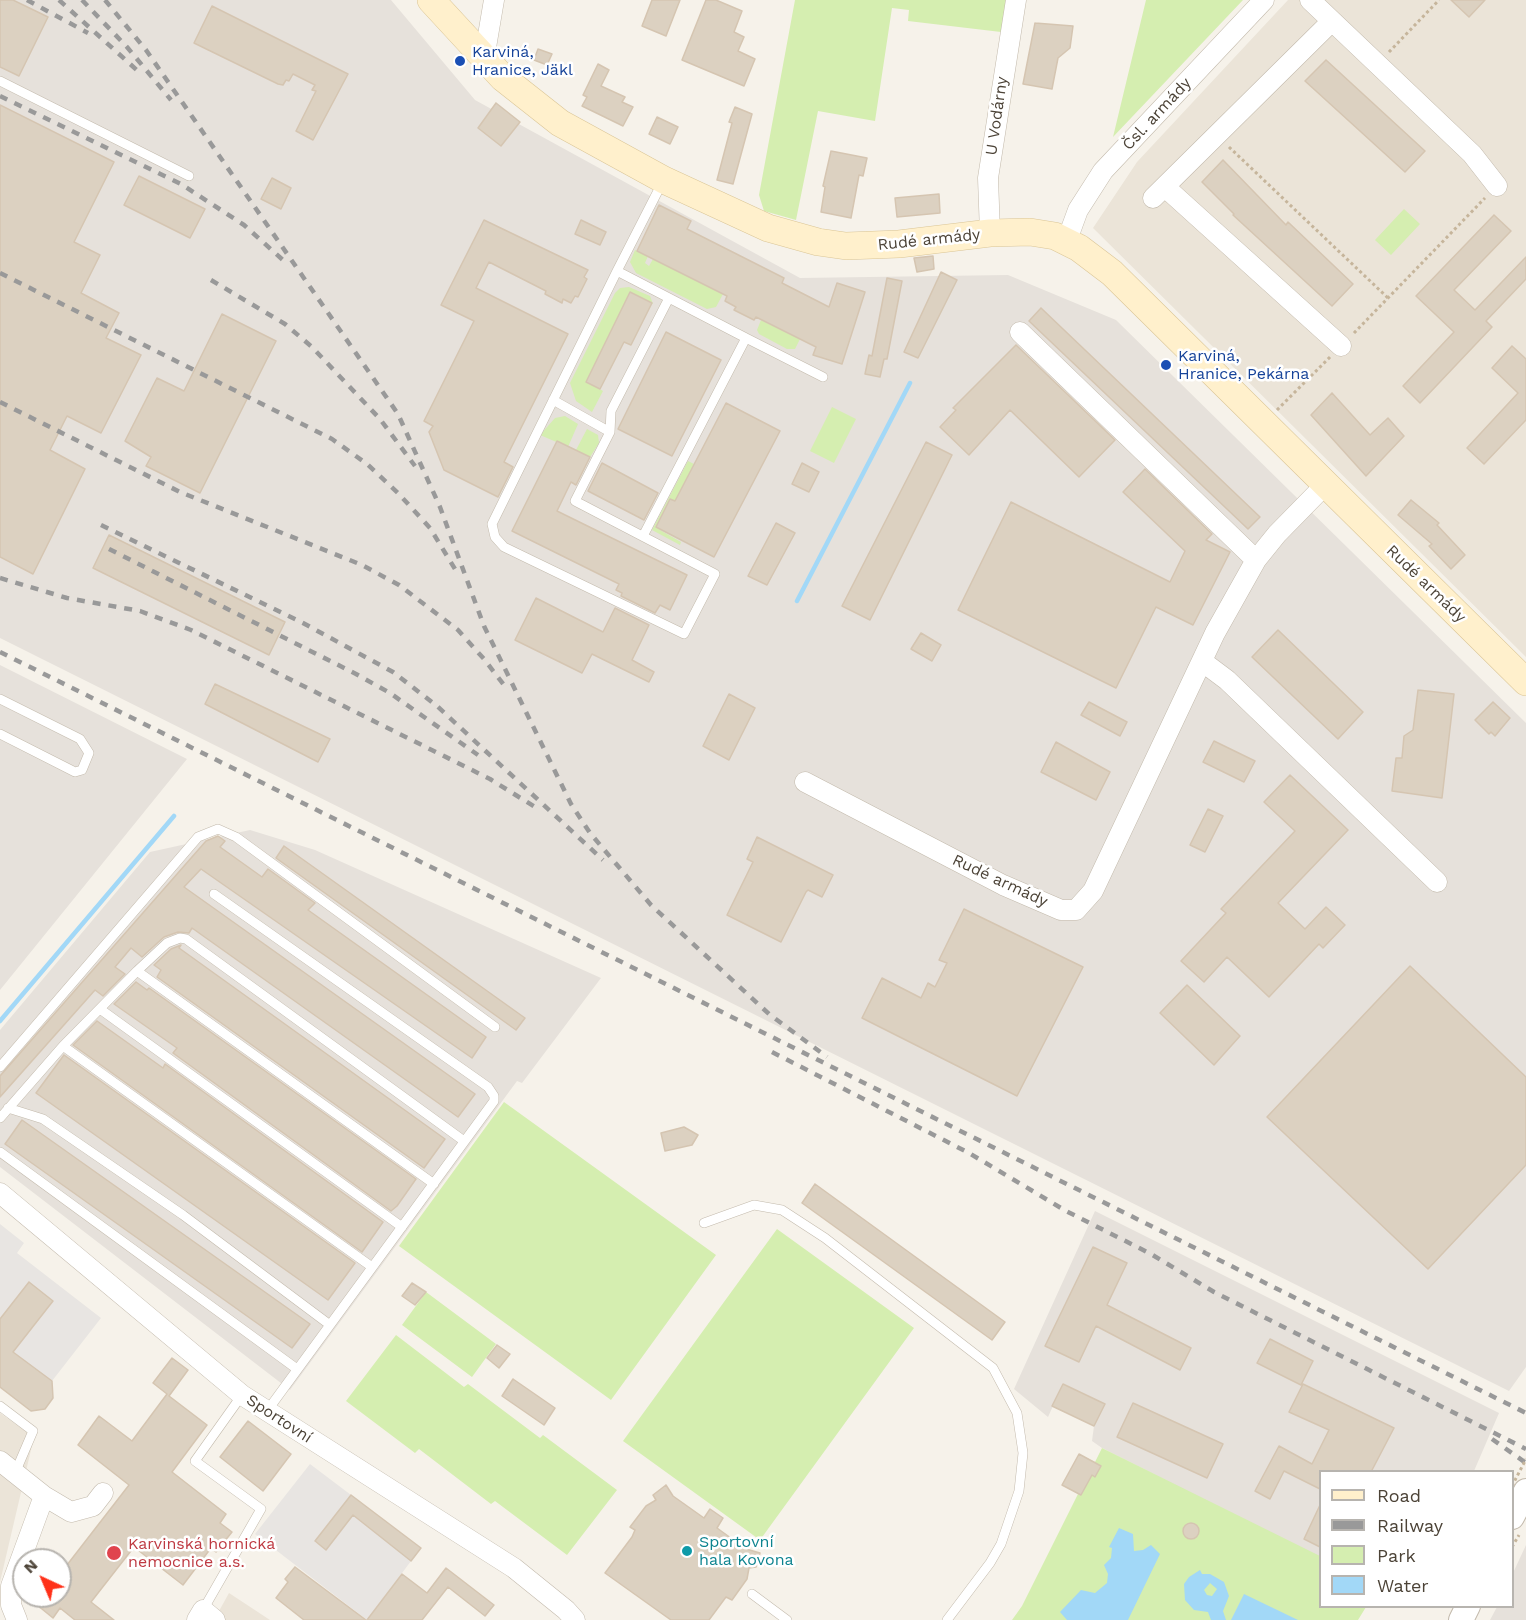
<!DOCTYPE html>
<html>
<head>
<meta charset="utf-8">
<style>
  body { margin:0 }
  #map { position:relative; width:1526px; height:1620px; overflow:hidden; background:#f6f2ea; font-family:"Work Sans",sans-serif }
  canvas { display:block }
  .legend { position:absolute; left:1319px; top:1470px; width:195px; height:138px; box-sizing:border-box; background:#fff; border:2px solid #b7b4af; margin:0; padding:8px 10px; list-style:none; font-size:18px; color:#4c4337 }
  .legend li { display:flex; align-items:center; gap:12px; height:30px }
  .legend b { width:30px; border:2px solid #b7b4af }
  .north { position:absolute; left:12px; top:1548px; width:60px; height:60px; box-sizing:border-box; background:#fff; border:2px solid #b7b4af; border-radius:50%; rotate:316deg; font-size:16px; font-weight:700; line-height:24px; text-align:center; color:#4c4337 }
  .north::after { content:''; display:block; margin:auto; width:21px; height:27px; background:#ff3119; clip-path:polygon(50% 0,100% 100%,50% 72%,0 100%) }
</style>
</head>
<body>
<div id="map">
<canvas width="1526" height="1620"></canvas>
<ul class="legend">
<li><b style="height:8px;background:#fff0cc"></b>Road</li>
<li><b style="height:8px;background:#999"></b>Railway</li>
<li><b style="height:16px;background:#d5eeb0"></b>Park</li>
<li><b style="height:16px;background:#a2d8f7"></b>Water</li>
</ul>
<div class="north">N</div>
</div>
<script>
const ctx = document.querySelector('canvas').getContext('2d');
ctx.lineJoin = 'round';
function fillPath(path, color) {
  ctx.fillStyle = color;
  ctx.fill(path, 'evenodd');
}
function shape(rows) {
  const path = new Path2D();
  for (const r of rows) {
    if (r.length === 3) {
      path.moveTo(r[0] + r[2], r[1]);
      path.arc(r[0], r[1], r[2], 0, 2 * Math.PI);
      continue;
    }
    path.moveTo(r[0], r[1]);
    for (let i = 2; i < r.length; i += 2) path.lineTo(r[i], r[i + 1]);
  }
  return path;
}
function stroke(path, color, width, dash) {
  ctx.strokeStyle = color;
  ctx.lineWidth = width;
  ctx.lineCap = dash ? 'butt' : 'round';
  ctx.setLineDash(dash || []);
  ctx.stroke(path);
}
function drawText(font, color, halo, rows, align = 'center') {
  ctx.font = font + ' "Work Sans",sans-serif';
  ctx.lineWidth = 5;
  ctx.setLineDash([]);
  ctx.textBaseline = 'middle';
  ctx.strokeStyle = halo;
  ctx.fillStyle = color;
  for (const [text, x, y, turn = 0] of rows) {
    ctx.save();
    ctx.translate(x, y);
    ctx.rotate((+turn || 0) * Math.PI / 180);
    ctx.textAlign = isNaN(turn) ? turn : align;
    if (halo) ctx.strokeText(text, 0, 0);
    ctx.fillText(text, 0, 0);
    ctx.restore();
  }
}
const residential = shape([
  [1288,0,1526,0,1526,657,1093,228,1137,162],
  [0,1413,34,1437,0,1582],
  [229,1593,270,1620,214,1620]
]);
const industrial = shape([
  [0,0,391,0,475,100,800,278,1008,275,1116,320,1526,723,1526,1367,1509,1391,0,638],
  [0,665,187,759,0,990],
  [250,830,315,850,601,978,522,1083,517,1081,290,1390,0,1167,0,1030,150,852],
  [1095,1211,1499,1413,1474,1471,1320,1472,1320,1558,1102,1448,1092,1441,1094,1426,1053,1406,1048,1417,1014,1389],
  [1526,1545,1526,1620,1490,1620,1497,1607,1512,1606,1513,1573]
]);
const green = shape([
  [795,0,1007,0,1001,32,908,21,909,10,892,8,875,121,818,111,796,220,764,211,759,195],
  [1146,0,1243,0,1113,137],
  [1404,209,1420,224,1391,255,1375,240],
  [635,250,648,256,645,263,649,266,653,259,723,294,716,307,707,309,636,273,630,262],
  [629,287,650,296,653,304,632,293,587,382,603,391,592,412,576,401,570,383,615,293,620,288],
  [761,320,800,339,795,349,787,349,759,334,757,330],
  [832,407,856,419,834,463,810,451],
  [565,416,578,424,568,447,540,435,555,418],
  [587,429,598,435,599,443,583,468,576,450],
  [688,461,694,464,660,530,681,542,680,545,652,530],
  [504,1102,716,1255,611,1400,399,1246],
  [777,1229,914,1328,760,1540,623,1441],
  [426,1292,496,1344,472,1377,402,1325],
  [396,1335,464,1387,468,1384,540,1438,543,1435,617,1490,567,1555,495,1501,491,1504,419,1449,415,1453,346,1401],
  [1102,1448,1320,1556,1320,1606,1366,1607,1358,1620,1012,1620,1022,1606,1078,1494,1062,1485,1068,1475,1070,1476,1075,1466,1073,1465,1079,1454,1095,1462]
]);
const parking = shape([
  [0,1224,24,1243,17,1253,101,1318,52,1381,13,1352,52,1301,29,1282,0,1319],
  [310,1464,351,1495,315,1542,326,1549,353,1515,411,1561,367,1620,255,1534]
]);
const water = shape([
  [1119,1528,1133,1534,1134,1551,1143,1550,1151,1545,1160,1554,1128,1620,1067,1620,1060,1612,1081,1590,1095,1593,1107,1583,1108,1574,1104,1565,1111,1558,1112,1548,1109,1547],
  [1200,1570,1202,1574,1210,1574,1224,1582,1229,1596,1223,1611,1226,1620,1211,1620,1208,1612,1194,1610,1185,1600,1184,1584,1189,1577],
  [1210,1583,1217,1589,1212,1596,1207,1595,1204,1590],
  [1244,1594,1298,1620,1231,1620]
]);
const stream = shape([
  [797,601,910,383],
  [0,1021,174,816]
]);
const building = shape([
  [0,0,13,0,48,17,19,76,0,67,0,0],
  [652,0,680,0,666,36,642,26,652,0],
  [706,0,716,0,742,11,734,32,744,37,738,51,755,59,744,86,682,60,706,0],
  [1451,0,1485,0,1469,17,1451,0],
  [212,6,348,74,313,140,296,131,316,91,312,90,315,85,293,74,289,81,286,80,283,85,278,84,194,43,212,6],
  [1035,23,1073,26,1070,48,1058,58,1052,89,1023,84,1035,23],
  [538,49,552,54,547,65,534,60,538,49],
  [1326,60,1425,151,1405,172,1305,81,1326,60],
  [598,64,609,70,601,86,625,97,622,102,633,107,623,126,582,106,587,97,583,95,598,64],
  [496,103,520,122,501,146,478,128,496,103],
  [0,105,114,162,74,242,100,255,81,293,119,313,106,338,141,355,101,433,67,416,50,450,85,469,33,574,0,557,0,105],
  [735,107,752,114,733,184,717,180,732,123,729,122,735,107],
  [657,117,678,127,670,144,649,134,657,117],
  [831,151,867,158,863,176,859,175,851,218,821,212,825,187,823,186,831,151],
  [1223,160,1286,225,1288,222,1353,284,1332,306,1233,215,1234,214,1202,182,1223,160],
  [139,176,205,209,190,238,124,205,139,176],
  [272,178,291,188,281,209,261,199,272,178],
  [939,194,940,213,897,217,895,198,939,194],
  [659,205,691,221,687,229,784,278,782,283,829,307,837,283,865,292,842,364,813,355,816,347,756,317,754,320,734,310,736,307,725,301,727,296,637,251,659,205],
  [1494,215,1511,231,1454,290,1475,310,1526,257,1526,279,1486,321,1492,327,1420,403,1403,386,1454,332,1416,296,1494,215],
  [484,220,588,270,584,277,587,279,578,297,575,296,571,303,563,299,562,303,545,294,546,291,489,262,476,288,568,334,504,462,513,467,498,497,444,470,429,432,433,426,424,421,474,321,441,305,484,220],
  [581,220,606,232,600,245,575,234,581,220],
  [933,256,934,269,917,272,914,258,933,256],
  [941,272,957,280,918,358,904,352,941,272],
  [887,278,902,281,887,359,884,359,880,377,865,374,869,355,872,356,887,278],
  [630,292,652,303,631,345,624,342,600,389,586,382,630,292],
  [1041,308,1260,517,1248,529,1029,321,1041,308],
  [222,314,276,341,200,493,146,466,151,457,125,441,157,378,184,391,222,314],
  [666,332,721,360,672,456,618,429,666,332],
  [1016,345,1115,440,1079,477,1010,410,969,455,940,427,956,410,953,408,1016,345],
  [1512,346,1526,359,1526,420,1484,464,1467,448,1518,393,1492,368,1512,346],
  [1332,393,1370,435,1388,418,1404,436,1366,476,1311,415,1332,393],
  [726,403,780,431,714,557,656,527,670,499,675,501,726,403],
  [557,441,590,457,576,485,571,482,557,511,687,575,670,610,660,605,655,613,621,596,622,593,616,590,619,584,512,531,557,441],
  [926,442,952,455,870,620,842,606,926,442],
  [602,463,658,493,644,520,588,491,602,463],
  [802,463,819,472,809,492,792,484,802,463],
  [1145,469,1212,534,1206,540,1230,552,1193,625,1156,607,1116,688,958,610,1011,502,1170,582,1185,551,1123,492,1145,469],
  [1411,500,1439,523,1437,525,1465,555,1451,569,1429,546,1432,544,1398,515,1411,500],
  [776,523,795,533,767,585,748,576,776,523],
  [109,535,285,622,269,655,93,568,109,535],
  [536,598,603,632,615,608,649,625,632,660,654,672,649,682,592,654,582,673,515,640,536,598],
  [1278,630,1363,712,1338,739,1252,657,1278,630],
  [921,633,941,645,932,661,911,649,921,633],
  [215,684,330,739,318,762,205,704,215,684],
  [1418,690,1454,694,1442,798,1392,791,1396,758,1402,758,1404,736,1413,730,1418,690],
  [729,694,755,708,729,760,703,746,729,694],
  [1089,702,1127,722,1120,736,1081,715,1089,702],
  [1493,702,1510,718,1495,736,1491,732,1489,734,1475,720,1493,702],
  [1214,741,1255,761,1244,782,1203,762,1214,741],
  [1056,742,1110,772,1096,800,1041,772,1056,742],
  [1290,775,1348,830,1278,903,1305,929,1326,907,1345,925,1323,948,1319,944,1269,997,1227,957,1204,982,1181,961,1226,913,1221,909,1295,831,1264,802,1290,775],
  [1208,809,1223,816,1205,852,1190,845,1208,809],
  [218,836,225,841,220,847,262,877,268,869,315,903,308,910,486,1037,472,1058,201,869,184,887,475,1094,458,1117,192,928,189,933,178,932,164,937,142,957,131,948,115,967,125,974,103,996,95,990,0,1097,0,1076,206,841,218,836],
  [757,837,833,875,822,897,808,890,806,892,781,942,727,915,753,862,747,859,757,837],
  [284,846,525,1018,516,1030,276,858,284,846],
  [964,909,1083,967,1017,1096,862,1018,882,978,921,998,928,983,935,987,947,963,939,960,964,909],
  [181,945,179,948,445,1139,424,1168,157,977,161,970,154,965,171,949,181,945],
  [1410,966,1526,1077,1526,1165,1428,1269,1267,1117,1410,966],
  [136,982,147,990,149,988,416,1179,397,1206,391,1211,173,1053,177,1048,114,1004,136,982],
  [1187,985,1240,1036,1214,1065,1160,1013,1187,985],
  [97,1021,163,1068,165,1064,383,1222,362,1252,73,1045,97,1021],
  [64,1055,355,1263,328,1300,36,1093,64,1055],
  [22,1120,310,1324,292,1348,5,1144,22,1120],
  [684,1127,698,1135,692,1145,665,1151,661,1133,684,1127],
  [815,1184,1005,1322,992,1340,802,1203,815,1184],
  [1093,1247,1127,1263,1107,1305,1191,1348,1180,1370,1096,1326,1079,1362,1045,1346,1093,1247],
  [29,1282,53,1301,13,1352,52,1381,53,1398,45,1409,31,1411,0,1387,0,1319,29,1282],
  [412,1283,426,1292,415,1305,402,1296,412,1283],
  [1270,1339,1313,1361,1301,1385,1257,1363,1270,1339],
  [497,1345,510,1354,499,1368,487,1358,497,1345],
  [172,1358,188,1370,169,1396,207,1425,172,1472,226,1514,220,1523,232,1532,216,1552,211,1548,183,1585,134,1547,91,1602,114,1620,75,1620,60,1608,53,1618,26,1596,60,1596,60,1574,129,1485,78,1445,99,1416,132,1441,167,1394,153,1383,172,1358],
  [513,1379,555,1408,544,1425,502,1396,513,1379],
  [1063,1384,1105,1404,1094,1426,1052,1406,1063,1384],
  [1303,1384,1394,1428,1371,1472,1320,1472,1320,1489,1284,1471,1270,1499,1255,1491,1279,1446,1312,1464,1329,1430,1289,1412,1303,1384],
  [1133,1403,1223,1444,1207,1478,1117,1437,1133,1403],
  [248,1421,291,1454,263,1491,220,1457,248,1421],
  [1079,1454,1101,1466,1095,1477,1092,1475,1081,1495,1062,1485,1079,1454],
  [666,1485,673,1496,704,1518,710,1509,723,1518,717,1528,746,1549,760,1553,756,1567,749,1568,747,1579,732,1600,726,1597,709,1620,671,1620,605,1573,632,1537,635,1530,630,1527,646,1506,656,1500,653,1495,666,1485],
  [351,1495,421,1548,411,1561,353,1515,326,1550,315,1541,351,1495],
  [1320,1505,1320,1547,1304,1539,1320,1505],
  [1191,1531,8],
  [295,1567,366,1620,304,1620,276,1598,288,1582,285,1579,295,1567],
  [446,1568,494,1605,485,1616,448,1587,422,1620,367,1620,402,1574,427,1593,446,1568]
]);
const path = shape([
  [1389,52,1439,0],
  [1229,147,1388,298],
  [1354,333,1485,198],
  [1277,410,1330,357],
  [1512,1547,1519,1535]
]);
const service = shape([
  [0,81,189,176],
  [617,271,669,298,611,411,610,432,575,501,715,574,684,634,504,547,495,537,492,524,617,271,662,183],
  [746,338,823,377],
  [553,400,610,432],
  [643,536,746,338,669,298],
  [0,699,80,739,89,753,82,770,75,772,0,734],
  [214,894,488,1087,494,1096,494,1101,267,1411],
  [137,971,434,1184],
  [100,1009,402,1227],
  [63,1046,372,1267],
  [0,1067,198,837,218,829,236,837,495,1027],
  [8,1108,43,1119,183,1215,330,1325],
  [0,1118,63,1046,137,971,167,943,180,938,186,939,464,1141],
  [0,1152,297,1369],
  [704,1223,754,1205,782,1210,825,1238,993,1368,1017,1413,1023,1453,1019,1491,1001,1544,990,1563,947,1620],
  [0,1406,33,1431,15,1473],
  [752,1594,787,1620],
  [203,1610,261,1509,195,1461,242,1395]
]);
const minor = shape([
  [1310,0,1472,154,1497,186],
  [484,59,494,0],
  [1165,187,1341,346],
  [1153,198,1332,21],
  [990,233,988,178,1016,0],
  [1067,240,1078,210,1103,171,1264,0],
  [1020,332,1256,560],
  [1203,662,1227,680,1437,882],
  [805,782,1003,885,1061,910,1076,910,1093,891,1215,633,1256,560,1277,534,1325,485],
  [0,1193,242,1395,514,1568,566,1610,575,1620],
  [0,1461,44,1496,71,1512,93,1506,103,1493],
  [17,1620,11,1605,11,1586,44,1496],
  [197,1620,203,1610,215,1620]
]);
const tertiary = shape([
  [1512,1517,1526,1491],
  [1461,1620,1468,1606]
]);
const secondary = shape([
  [431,0,503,78,560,123,664,180,768,228,818,242,846,246,899,244,990,233,1030,232,1055,236,1079,248,1112,273,1526,682]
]);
const rail = shape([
  [27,0,88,33],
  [59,0,139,72],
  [82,0,127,47,171,100],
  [105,0,146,50,398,414,440,507,484,626,571,804,590,833,651,905,769,1014,827,1057],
  [0,96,181,184,244,225,284,261],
  [0,273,332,439,367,464,398,493,430,528,458,574],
  [211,280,285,324,312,347,380,419,415,466],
  [0,402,180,492,362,565,399,585,458,630,484,659,507,689],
  [101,525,303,623,393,672,437,706,603,860],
  [109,549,356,674,390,693,478,755],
  [0,578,67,598,140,611,191,630,490,779,535,807],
  [0,652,1526,1413],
  [772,1052,969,1153,1066,1211,1151,1254,1214,1292,1526,1449],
  [1492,1439,1526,1463]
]);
const pathBridge = shape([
  [1512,1486,1526,1459]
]);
const markers = [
  [460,61,6,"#1a4fb4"],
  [1166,365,6,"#1a4fb4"],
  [687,1551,6,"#0f9aa8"],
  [114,1553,8,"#e0444e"]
];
const transitNames = [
  ["Karviná,",472,52],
  ["Hranice, Jäkl",472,70],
  ["Karviná,",1178,356],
  ["Hranice, Pekárna",1178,374]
];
const streetNames = [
  ["Čsl. armády",1157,114,-47],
  ["U Vodárny",997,116,-82],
  ["Rudé armády",929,240,-6],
  ["Rudé armády",1426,584,44],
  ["Rudé armády",1000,881,25],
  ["Sportovní",279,1419,33]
];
const cultureNames = [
  ["Sportovní",699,1542],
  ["hala Kovona",699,1560]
];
const healthNames = [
  ["Karvinská hornická",128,1544],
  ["nemocnice a.s.",128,1562]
];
fillPath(residential, '#ebe4d8');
fillPath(industrial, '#e6e1db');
fillPath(green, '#d5eeb0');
fillPath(parking, '#e8e5e2');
fillPath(water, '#a2d8f7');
stroke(stream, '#a2d8f7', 4.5);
fillPath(building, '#dcd1c1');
stroke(building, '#d5c5b1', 1.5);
stroke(service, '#c3baac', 10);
stroke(minor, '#c3baac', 21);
stroke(tertiary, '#c3baac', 26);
stroke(secondary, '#dac596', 28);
stroke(path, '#c6b59b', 3, [3, 3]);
stroke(service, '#fff', 9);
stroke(minor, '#fff', 20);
stroke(tertiary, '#fff', 24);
stroke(secondary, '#fff0cc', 27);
stroke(rail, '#999', 4.5, [8, 8]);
stroke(pathBridge, '#c6b59b', 3, [3, 3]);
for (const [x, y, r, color] of markers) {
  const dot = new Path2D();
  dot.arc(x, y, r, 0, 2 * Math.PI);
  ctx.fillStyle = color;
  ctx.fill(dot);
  stroke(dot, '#fff', 2);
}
drawText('16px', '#164399', '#fff', transitNames, 'left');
drawText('16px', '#4c4337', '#fff', streetNames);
drawText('16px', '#0d838f', '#fff', cultureNames, 'left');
drawText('16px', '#be3a42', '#fff', healthNames, 'left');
</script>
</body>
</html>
